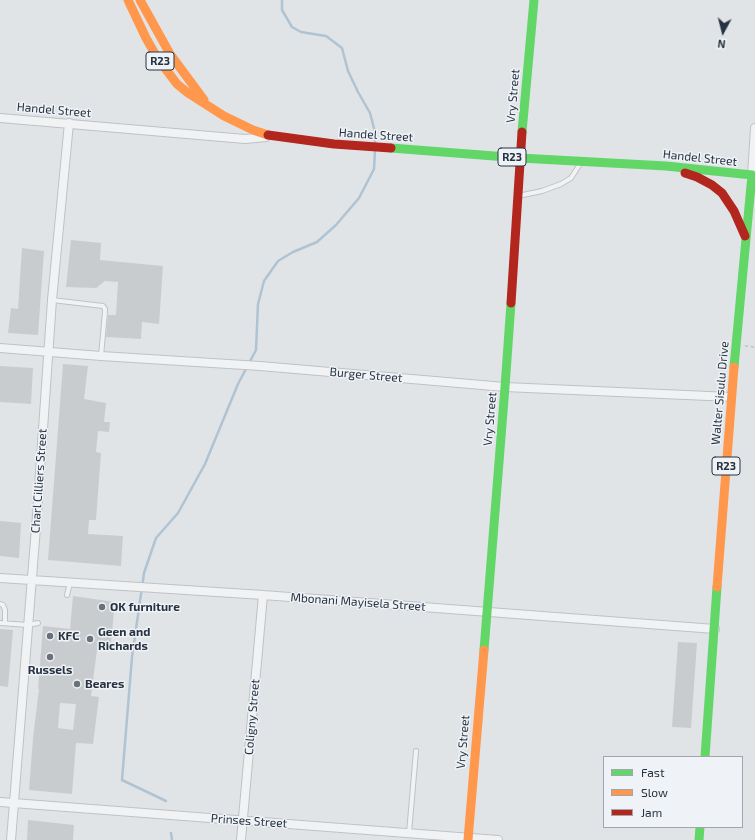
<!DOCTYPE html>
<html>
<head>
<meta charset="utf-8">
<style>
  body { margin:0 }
  #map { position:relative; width:755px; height:840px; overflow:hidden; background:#e1e4e7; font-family:"Exo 2",sans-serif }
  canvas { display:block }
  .legend { position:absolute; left:603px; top:756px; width:140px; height:72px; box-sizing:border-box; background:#eff3f7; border:1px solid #9fa6ae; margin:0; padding:5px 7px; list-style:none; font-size:12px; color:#283341 }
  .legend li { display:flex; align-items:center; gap:8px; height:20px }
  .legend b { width:20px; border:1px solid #9fa6ae }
  .north { position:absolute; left:703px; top:12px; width:40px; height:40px; -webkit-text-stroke:3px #eff3f7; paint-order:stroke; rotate:187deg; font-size:11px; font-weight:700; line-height:16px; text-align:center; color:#283341 }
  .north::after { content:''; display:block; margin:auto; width:14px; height:18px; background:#283341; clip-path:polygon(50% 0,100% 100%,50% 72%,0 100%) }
</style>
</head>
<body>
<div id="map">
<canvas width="755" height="840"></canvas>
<ul class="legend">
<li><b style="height:5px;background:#63d668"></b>Fast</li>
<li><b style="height:5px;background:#ff974d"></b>Slow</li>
<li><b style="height:5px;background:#b3261e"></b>Jam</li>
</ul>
<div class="north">N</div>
</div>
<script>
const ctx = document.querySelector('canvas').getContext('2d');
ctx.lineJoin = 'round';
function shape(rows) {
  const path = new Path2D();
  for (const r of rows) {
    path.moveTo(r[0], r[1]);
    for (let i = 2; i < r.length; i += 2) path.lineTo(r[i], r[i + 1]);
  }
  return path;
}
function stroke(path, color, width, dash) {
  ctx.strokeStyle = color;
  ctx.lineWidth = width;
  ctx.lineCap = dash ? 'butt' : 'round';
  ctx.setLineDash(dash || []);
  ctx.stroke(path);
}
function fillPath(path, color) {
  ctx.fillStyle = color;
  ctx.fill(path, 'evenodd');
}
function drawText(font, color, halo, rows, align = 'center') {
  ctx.font = font + ' "Exo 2",sans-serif';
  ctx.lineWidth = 3;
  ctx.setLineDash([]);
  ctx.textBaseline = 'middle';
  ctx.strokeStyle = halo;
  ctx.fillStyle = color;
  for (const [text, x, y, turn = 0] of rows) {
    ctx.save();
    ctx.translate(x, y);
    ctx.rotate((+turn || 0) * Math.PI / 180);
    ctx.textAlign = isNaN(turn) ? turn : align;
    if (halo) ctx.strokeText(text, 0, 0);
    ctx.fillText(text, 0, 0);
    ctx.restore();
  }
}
const stream = shape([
  [282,0,282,10,292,27,301,32,326,36,342,48,348,71,358,92,370,113,375,132,375,143],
  [166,801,122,780,132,657,144,573,156,538,178,513,205,464,238,384,256,350,258,304,264,281,278,261,293,252,317,242,336,225,359,198,374,169,375,150],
  [171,833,172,840]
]);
const building = shape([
  [71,240,101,243,100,260,163,266,159,324,142,322,141,339,106,337,108,315,116,315,118,282,105,281,96,288,66,287],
  [22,248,44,251,38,335,8,333,11,308,18,309],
  [63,364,88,366,84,399,106,403,104,422,110,422,109,432,98,431,96,452,101,453,96,520,89,520,88,534,123,536,121,566,48,560],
  [0,366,33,368,31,404,0,402],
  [0,521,21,523,19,558,0,556],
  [73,596,115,602,110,651,97,650,91,696,99,697,93,744,76,743,72,794,29,790,33,738,39,689,38,689,43,626,70,629],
  [60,703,76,704,73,730,58,728],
  [0,629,13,630,8,687,0,686],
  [678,642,697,643,691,728,672,727],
  [28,820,74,825,73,840,27,840]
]);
const path = shape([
  [745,346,755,347]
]);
const lane = shape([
  [518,196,542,191,561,184,571,178,580,164],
  [52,300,103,306,105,309,105,312,101,356],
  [67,595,70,583],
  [0,604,3,605,5,610,5,623],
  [0,623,28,625,38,623],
  [409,833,416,751]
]);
const street = shape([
  [0,118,245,139,266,137],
  [752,175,755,128],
  [0,348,101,356,260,366,505,387,731,397],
  [0,578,263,595,715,629],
  [0,802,498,840],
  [11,840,37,515,52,300,69,123],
  [241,840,263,595]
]);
const fast = shape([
  [522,132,534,0],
  [391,148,520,158,666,166,752,175,734,367],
  [484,650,505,387,511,303],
  [705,757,717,587],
  [699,840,700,827]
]);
const slow = shape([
  [128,0,146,38,158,59,177,84,188,93,224,116,253,130,268,135],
  [140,0,170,54,204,100],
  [717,587,734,367],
  [468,840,484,650]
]);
const jam = shape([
  [268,135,334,144,391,148],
  [685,173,697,177,712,185,722,193,734,211,745,236],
  [511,303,522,132]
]);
const markers = [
  [102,607,4,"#69717b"],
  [50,636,4,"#69717b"],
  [90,639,4,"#69717b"],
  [50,657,4,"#69717b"],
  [77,684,4,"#69717b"]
];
const shields = [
  [160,61,28],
  [512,157,28],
  [726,466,28]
];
const shieldNames = [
  ["R23",160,61],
  ["R23",512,157],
  ["R23",726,466]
];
const streetNames = [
  ["Vry Street",513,96,-85],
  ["Handel Street",54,110,5],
  ["Handel Street",376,135,4],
  ["Handel Street",700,158,6],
  ["Burger Street",366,375,5],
  ["Walter Sisulu Drive",720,393,-85],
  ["Vry Street",490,419,-85],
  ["Charl Cilliers Street",39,481,-86],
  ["Mbonani Mayisela Street",358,602,4],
  ["Coligny Street",252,717,-85],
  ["Vry Street",463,742,-85],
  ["Prinses Street",249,821,4]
];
const poiNames = [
  ["OK furniture",110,607],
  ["Geen and",98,632],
  ["Richards",98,646],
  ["KFC",58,636],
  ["Russels",50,670,"center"],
  ["Beares",85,684]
];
stroke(stream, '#afc3d3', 2.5);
fillPath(building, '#c9cccf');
stroke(lane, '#bfc2c5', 6);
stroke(street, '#bfc2c5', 10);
stroke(path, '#bfc3c5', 1.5, [3, 3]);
stroke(lane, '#f1f2f3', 4);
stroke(street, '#f1f2f3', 8);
stroke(fast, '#63d668', 9);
stroke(slow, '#ff974d', 9);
stroke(jam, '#b3261e', 9);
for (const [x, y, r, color] of markers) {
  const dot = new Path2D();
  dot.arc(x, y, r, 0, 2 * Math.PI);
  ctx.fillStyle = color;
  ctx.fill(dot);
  stroke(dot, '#eff3f7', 1.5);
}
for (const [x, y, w] of shields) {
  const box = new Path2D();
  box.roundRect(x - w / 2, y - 9, w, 18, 3);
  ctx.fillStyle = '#eff3f7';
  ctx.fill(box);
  stroke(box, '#283341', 1);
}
drawText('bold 11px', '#283341', null, shieldNames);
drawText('12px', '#283341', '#eff3f7', streetNames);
drawText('bold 12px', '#283341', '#eff3f7', poiNames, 'left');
</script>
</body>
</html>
